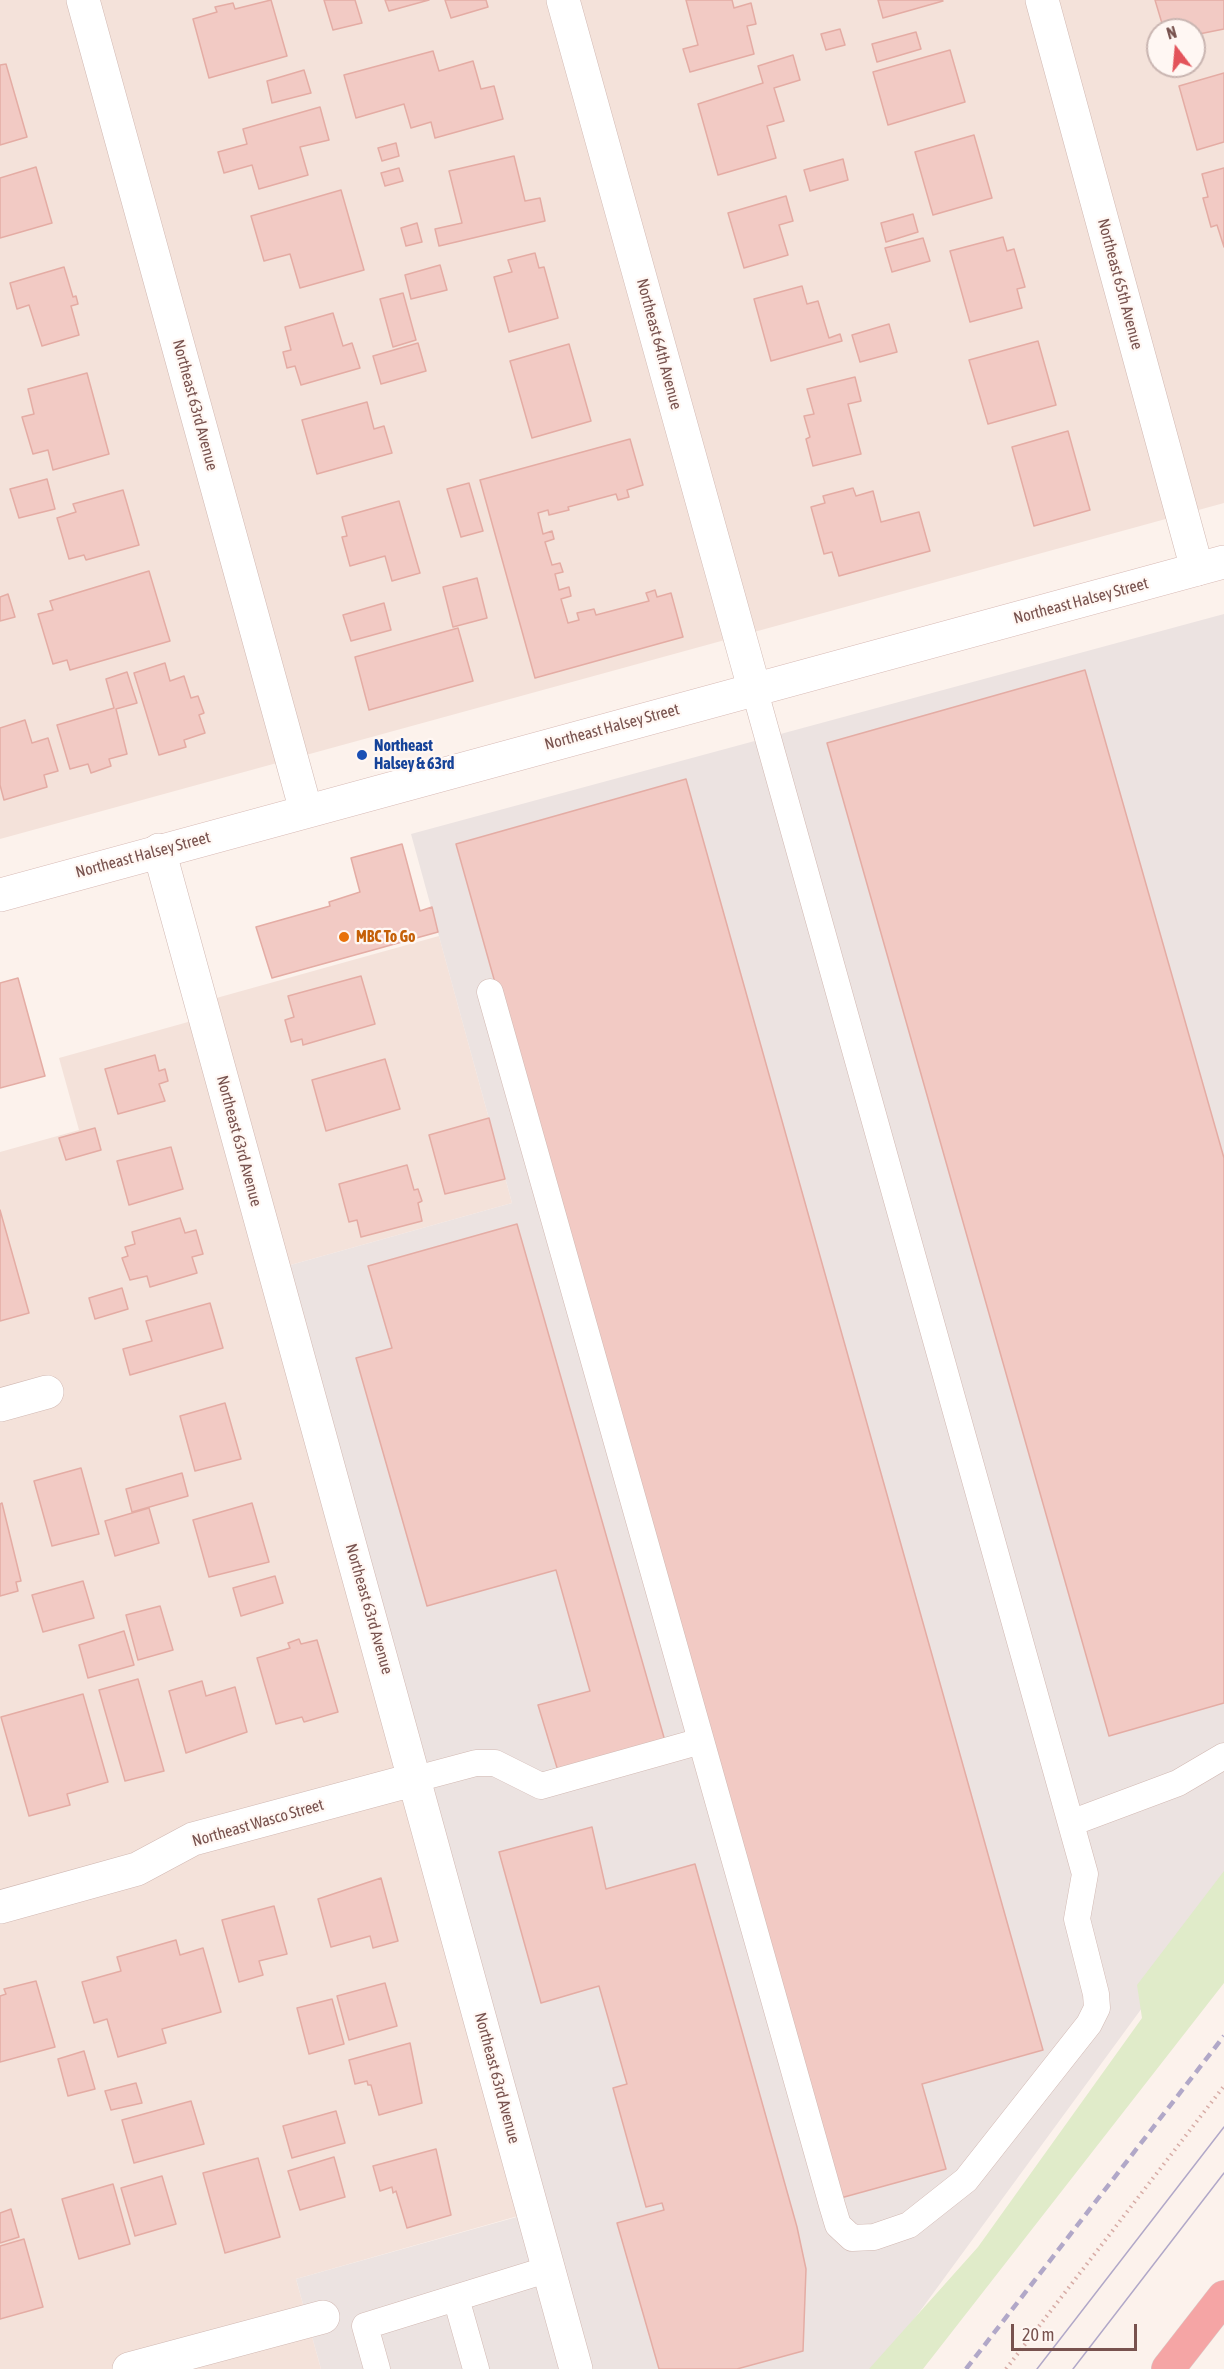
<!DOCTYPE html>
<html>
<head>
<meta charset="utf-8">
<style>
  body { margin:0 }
  #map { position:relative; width:1224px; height:2369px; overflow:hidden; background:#fcf2ec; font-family:"Asap Condensed",sans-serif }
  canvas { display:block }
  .north { position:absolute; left:1146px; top:18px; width:60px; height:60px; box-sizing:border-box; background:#fff7f3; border:2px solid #c9b5b1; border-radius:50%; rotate:344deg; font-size:16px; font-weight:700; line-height:24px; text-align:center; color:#78524e }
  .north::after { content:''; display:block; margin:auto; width:21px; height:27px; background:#e3545b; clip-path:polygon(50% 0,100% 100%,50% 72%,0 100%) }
  .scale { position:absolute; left:1011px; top:2324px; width:126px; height:27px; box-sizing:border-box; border:3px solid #78524e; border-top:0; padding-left:8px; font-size:18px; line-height:21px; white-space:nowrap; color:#78524e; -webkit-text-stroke:4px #fff7f3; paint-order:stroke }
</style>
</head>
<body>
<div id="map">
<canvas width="1224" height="2369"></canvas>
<div class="north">N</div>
<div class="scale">20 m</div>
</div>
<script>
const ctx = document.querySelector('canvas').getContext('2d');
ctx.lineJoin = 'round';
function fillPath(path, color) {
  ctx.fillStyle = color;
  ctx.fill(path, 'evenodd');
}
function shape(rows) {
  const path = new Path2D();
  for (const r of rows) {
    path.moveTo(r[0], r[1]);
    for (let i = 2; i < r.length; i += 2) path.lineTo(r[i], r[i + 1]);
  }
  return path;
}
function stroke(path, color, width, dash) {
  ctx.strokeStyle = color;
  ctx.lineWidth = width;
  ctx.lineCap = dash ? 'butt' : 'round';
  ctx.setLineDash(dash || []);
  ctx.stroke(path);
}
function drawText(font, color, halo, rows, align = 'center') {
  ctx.font = font + ' "Asap Condensed",sans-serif';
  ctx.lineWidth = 4.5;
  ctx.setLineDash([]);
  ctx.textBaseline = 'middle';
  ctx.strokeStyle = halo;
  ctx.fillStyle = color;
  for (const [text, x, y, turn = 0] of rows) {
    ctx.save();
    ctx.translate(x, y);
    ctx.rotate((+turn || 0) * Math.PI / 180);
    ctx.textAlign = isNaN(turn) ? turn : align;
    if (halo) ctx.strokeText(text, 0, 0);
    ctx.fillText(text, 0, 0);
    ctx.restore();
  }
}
const residential = shape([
  [0,0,1224,0,1224,503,0,839],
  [1158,30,1194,30,1194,66,1158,66],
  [439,936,512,1203,269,1271,532,2212,296,2279,321,2369,0,2369,0,1152,79,1130,59,1058,206,1017,202,1002]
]);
const industrial = shape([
  [1224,614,1224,1896,915,2318,875,2369,321,2369,296,2279,531,2213,269,1271,512,1203,411,834]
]);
const green = shape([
  [1224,1871,1224,1983,923,2369,869,2369,978,2247,1142,2018,1137,1985]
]);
const building = shape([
  [271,0,287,56,209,78,193,19,217,12,215,7,233,3,235,9,271,0],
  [324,0,355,0,362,23,333,30,324,0],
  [385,0,429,0,389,11,385,0],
  [445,0,486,0,488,7,451,18,445,0],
  [686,0,732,0,734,8,751,3,756,24,747,26,754,54,690,72,683,49,698,45,686,0],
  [878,0,942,0,943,1,883,18,878,0],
  [1155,0,1224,0,1224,29,1194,35,1194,30,1164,30,1155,0],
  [840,29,845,45,826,50,821,34,840,29],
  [916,32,921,49,877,62,872,44,916,32],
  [950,50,965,102,888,125,873,72,950,50],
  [433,51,439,71,473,61,481,89,494,86,503,119,435,138,431,122,411,128,404,104,356,118,344,75,433,51],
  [793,55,800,80,774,88,784,121,767,126,776,158,718,175,698,104,763,83,758,66,793,55],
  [6,64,27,137,0,145,0,65,6,64],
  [304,70,311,93,272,103,267,81,304,70],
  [1224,73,1224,142,1197,150,1179,86,1224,73],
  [320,107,329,140,300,147,308,175,259,189,252,165,224,173,218,152,247,144,243,129,320,107],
  [974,135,992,198,933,215,915,152,974,135],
  [396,143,399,156,382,161,378,148,396,143],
  [514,156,525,201,540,198,545,221,439,246,435,229,462,223,449,171,514,156],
  [843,159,848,180,810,191,804,170,843,159],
  [36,167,52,223,0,238,0,178,36,167],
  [399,168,403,181,385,186,381,173,399,168],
  [1224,168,1224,247,1217,225,1211,227,1203,198,1208,197,1202,174,1224,168],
  [341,190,364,270,300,288,290,254,264,261,251,216,341,190],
  [786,196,793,221,779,225,788,255,744,268,728,213,786,196],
  [913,214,918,232,886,242,881,223,913,214],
  [417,223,422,242,406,246,401,228,417,223],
  [1003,237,1007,251,1014,249,1025,287,1017,289,1022,308,970,322,950,251,1003,237],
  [923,238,930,261,892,272,885,248,923,238],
  [535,253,539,268,544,267,558,318,509,332,494,277,512,272,508,260,535,253],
  [440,265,447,290,411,299,405,275,440,265],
  [64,267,73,297,76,296,78,304,71,306,79,335,42,346,29,305,17,309,10,283,64,267],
  [802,286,807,304,818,301,829,338,840,334,842,341,771,361,754,299,802,286],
  [403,293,416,340,393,347,380,299,403,293],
  [333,313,343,346,352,343,360,368,301,385,295,366,287,368,283,352,291,350,285,327,333,313],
  [889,324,897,352,860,362,852,335,889,324],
  [1038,341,1056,405,988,424,969,360,1038,341],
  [418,343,426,371,381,384,373,356,418,343],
  [569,344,591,421,532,438,510,361,569,344],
  [87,373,109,454,53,470,48,450,33,454,22,417,34,414,28,389,87,373],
  [855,377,861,401,848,404,861,454,813,466,806,439,810,437,804,416,814,414,807,389,855,377],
  [367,402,374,429,384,426,392,453,317,474,302,420,367,402],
  [1068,431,1090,510,1034,526,1012,447,1068,431],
  [630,439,643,485,627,490,629,497,618,500,616,494,568,507,569,510,549,515,548,510,538,513,543,534,552,531,554,539,545,542,552,565,560,563,563,572,555,574,559,590,569,587,571,596,561,599,568,623,579,620,577,613,594,609,596,615,649,601,646,593,655,590,657,597,671,593,683,637,535,678,480,480,630,439],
  [47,479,55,509,19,518,10,489,47,479],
  [469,483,483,531,461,537,447,489,469,483],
  [853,488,856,496,873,491,881,522,919,512,930,551,839,576,832,552,824,554,811,507,825,503,823,496,853,488],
  [123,490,139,545,86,560,84,555,69,559,57,518,76,512,73,504,123,490],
  [399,501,420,573,392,581,385,556,350,566,342,537,347,536,342,517,399,501],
  [149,571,170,641,70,670,67,660,53,664,38,614,53,610,50,601,149,571],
  [477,578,487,618,453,627,443,587,477,578],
  [8,594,15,617,0,621,0,597,8,594],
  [384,603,391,630,351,641,343,615,384,603],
  [458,628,473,681,369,710,355,657,458,628],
  [165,663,170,681,184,676,191,698,198,696,204,713,199,715,205,733,184,740,186,747,159,755,134,673,165,663],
  [1085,670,1224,1158,1224,1703,1109,1736,827,743,1085,670],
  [127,672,137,703,116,709,127,754,109,759,111,766,91,773,88,764,70,769,57,725,114,708,106,679,127,672],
  [25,720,32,743,48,738,58,771,44,775,47,787,4,800,0,785,0,728,25,720],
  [686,779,1043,2050,922,2084,946,2169,837,2199,456,844,686,779],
  [402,844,420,911,432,907,438,932,272,978,256,927,330,906,329,902,360,892,351,858,402,844],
  [361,976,375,1024,303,1045,302,1039,291,1042,285,1020,294,1017,288,996,361,976],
  [18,978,45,1076,0,1088,0,983,18,978],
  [155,1055,159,1071,165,1069,168,1081,159,1084,165,1101,118,1114,105,1069,155,1055],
  [385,1059,400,1109,326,1131,312,1080,385,1059],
  [489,1118,505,1179,445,1194,429,1135,489,1118],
  [95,1128,101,1150,66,1160,59,1138,95,1128],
  [171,1147,183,1189,129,1205,117,1161,171,1147],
  [407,1165,414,1190,418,1189,422,1201,418,1203,422,1221,361,1237,357,1220,349,1222,339,1184,407,1165],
  [0,1210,29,1313,0,1321,0,1210],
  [180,1218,185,1233,196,1230,203,1254,192,1257,197,1273,150,1287,147,1276,130,1280,122,1258,128,1256,125,1247,135,1244,132,1232,180,1218],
  [517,1224,665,1741,558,1771,538,1705,590,1691,556,1570,427,1606,356,1358,392,1348,368,1266,517,1224],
  [122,1288,128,1309,95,1319,89,1298,122,1288],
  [210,1303,223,1348,130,1375,123,1349,152,1341,146,1321,210,1303],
  [225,1403,241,1459,195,1471,180,1416,225,1403],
  [81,1468,99,1534,52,1546,34,1481,81,1468],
  [182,1473,188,1496,132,1512,126,1489,182,1473],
  [2,1503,21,1581,16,1582,18,1591,0,1596,0,1504,2,1503],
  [252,1503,269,1562,209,1577,193,1520,252,1503],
  [149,1508,159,1543,115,1556,105,1521,149,1508],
  [275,1576,283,1603,241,1616,233,1588,275,1576],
  [83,1581,94,1618,43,1632,32,1595,83,1581],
  [160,1606,173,1650,138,1660,126,1615,160,1606],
  [124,1631,134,1665,88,1678,79,1645,124,1631],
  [299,1639,301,1644,317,1640,338,1712,304,1722,302,1717,276,1724,257,1658,290,1648,288,1643,299,1639],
  [138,1679,164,1771,125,1781,99,1690,138,1679],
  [202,1681,206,1696,235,1687,247,1732,186,1753,169,1691,202,1681],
  [83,1694,108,1782,67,1794,70,1805,29,1816,1,1717,83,1694],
  [592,1827,606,1889,695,1864,797,2227,806,2269,803,2351,737,2369,659,2369,617,2223,664,2210,662,2203,646,2207,613,2088,627,2084,599,1986,541,2003,499,1852,592,1827],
  [381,1878,398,1941,373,1948,370,1936,331,1947,318,1899,381,1878],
  [274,1906,287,1954,259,1961,263,1975,239,1982,222,1920,274,1906],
  [176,1940,180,1955,203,1948,221,2012,162,2029,166,2043,118,2057,107,2019,94,2023,82,1982,121,1971,117,1957,176,1940],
  [36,1981,55,2047,0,2062,0,1996,6,1994,4,1989,36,1981],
  [385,1983,397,2026,349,2040,337,1996,385,1983],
  [332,1999,344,2044,309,2054,297,2008,332,1999],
  [410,2043,422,2103,379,2115,371,2085,368,2085,367,2081,355,2084,349,2060,410,2043],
  [84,2051,95,2089,68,2096,58,2059,84,2051],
  [136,2083,142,2103,111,2110,105,2091,136,2083],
  [191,2101,204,2144,134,2163,122,2120,191,2101],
  [336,2111,345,2143,292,2158,283,2126,336,2111],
  [436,2149,451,2215,407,2228,396,2191,393,2193,392,2187,380,2191,373,2166,436,2149],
  [334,2157,345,2197,300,2210,288,2171,334,2157],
  [258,2158,280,2237,225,2253,203,2173,258,2158],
  [162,2176,176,2224,135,2236,121,2188,162,2176],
  [113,2184,130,2244,79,2259,62,2199,113,2184],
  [11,2209,19,2237,0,2243,0,2213,11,2209],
  [24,2239,43,2307,0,2319,0,2246,24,2239]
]);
const path = shape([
  [1006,2369,1224,2086]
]);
const lane = shape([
  [490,992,832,2205,838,2225,852,2238,874,2237,909,2225,966,2180,1089,2024,1097,2008,1096,1994,1077,1919,1085,1874,754,688],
  [416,1779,476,1763,495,1763,541,1786,701,1741],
  [1071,1823,1178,1783,1224,1756],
  [456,2298,476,2369],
  [377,2369,365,2326,549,2269]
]);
const street = shape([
  [83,0,306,811],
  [563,0,754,688],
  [1042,0,1197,569],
  [159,850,576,2369],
  [0,1405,47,1392],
  [0,1907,137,1869,193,1839,416,1779],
  [129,2369,323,2317]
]);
const secondary = shape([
  [0,895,1224,562]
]);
const highway = shape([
  [1168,2369,1224,2297]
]);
const tram = shape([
  [1037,2369,1224,2127],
  [1073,2369,1224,2173]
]);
const rail = shape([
  [966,2369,1224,2036]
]);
const markers = [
  [362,755,6,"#1a4fb4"],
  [344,937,6,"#e8710a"]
];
const streetNames = [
  ["Northeast 65th Avenue",1120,284,75],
  ["Northeast 64th Avenue",659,344,75],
  ["Northeast 63rd Avenue",195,405,75],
  ["Northeast Halsey Street",1081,601,-15],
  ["Northeast Halsey Street",612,727,-15],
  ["Northeast Halsey Street",143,855,-15],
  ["Northeast 63rd Avenue",239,1141,75],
  ["Northeast 63rd Avenue",369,1609,74],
  ["Northeast Wasco Street",258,1823,-16],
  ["Northeast 63rd Avenue",497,2078,75]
];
const transitNames = [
  ["Northeast",374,746],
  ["Halsey & 63rd",374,764]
];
const foodNames = [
  ["MBC To Go",356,937]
];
fillPath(residential, '#f4e2da');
fillPath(industrial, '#ece3e1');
fillPath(green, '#e0ebc9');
fillPath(building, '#f2cac4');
stroke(building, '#e4aca4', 1.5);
stroke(lane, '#d2b9b3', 27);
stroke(street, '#d2b9b3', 34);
stroke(secondary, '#d7b9b4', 34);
stroke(highway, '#d9cfcd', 34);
stroke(path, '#d7aca6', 4, [1.5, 4.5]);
stroke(lane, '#fff', 26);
stroke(street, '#fff', 33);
stroke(secondary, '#fff', 33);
stroke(highway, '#f5a5a5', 33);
stroke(tram, '#b1a8c8', 1.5);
stroke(rail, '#b1a8c8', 4.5, [9, 6]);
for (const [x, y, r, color] of markers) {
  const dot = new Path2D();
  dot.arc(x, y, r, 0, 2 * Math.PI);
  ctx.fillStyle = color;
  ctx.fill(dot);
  stroke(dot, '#fff7f3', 2);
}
drawText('16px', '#78524e', '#fff7f3', streetNames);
drawText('bold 16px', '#164399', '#fff7f3', transitNames, 'left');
drawText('bold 16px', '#c56008', '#fff7f3', foodNames, 'left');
</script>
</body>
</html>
